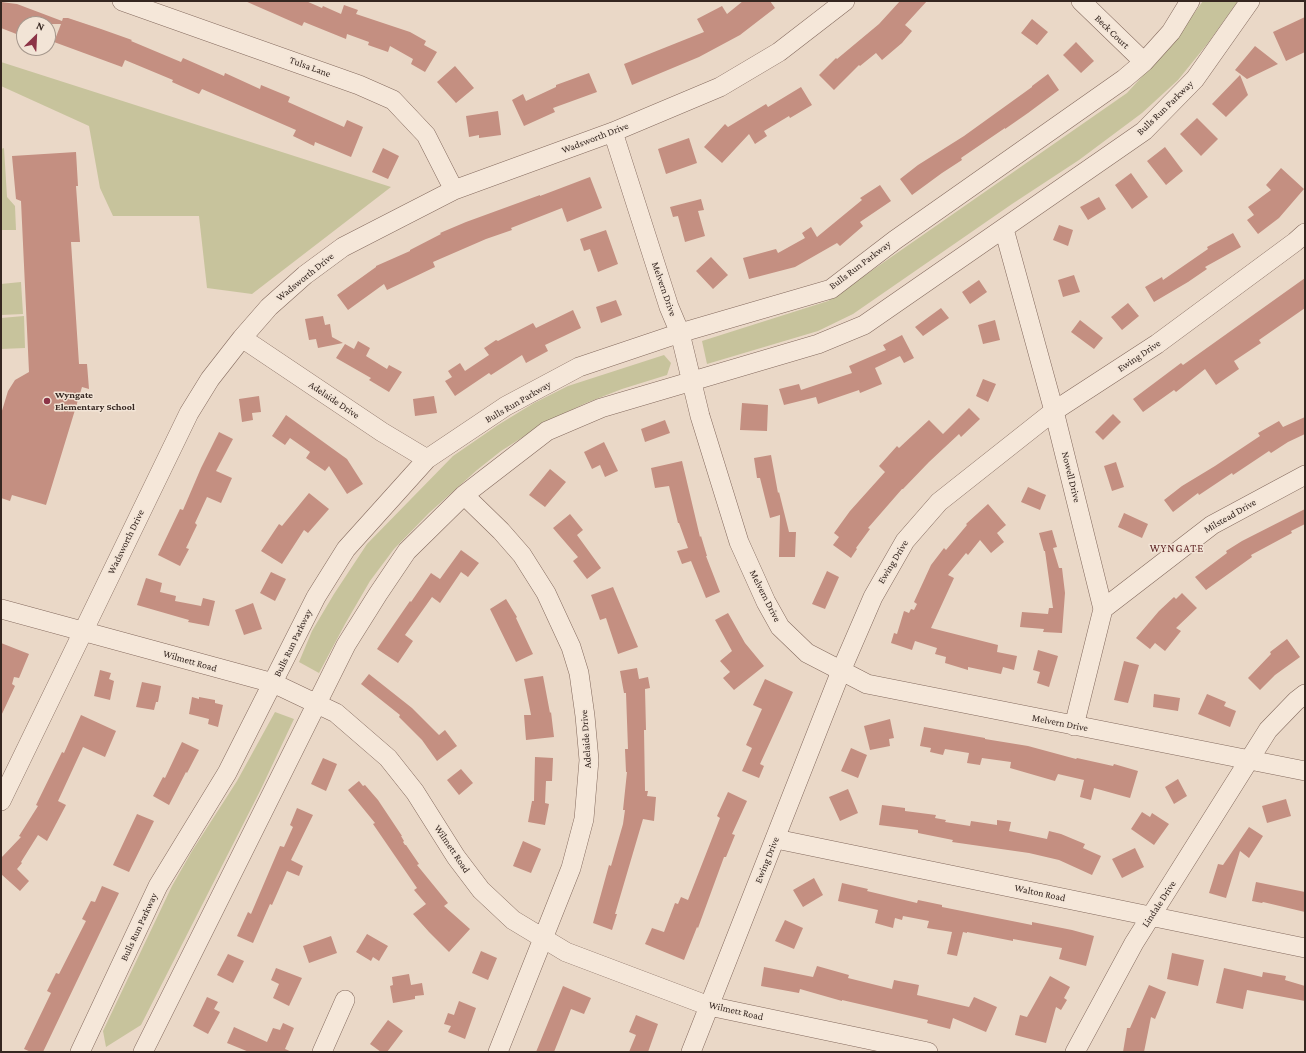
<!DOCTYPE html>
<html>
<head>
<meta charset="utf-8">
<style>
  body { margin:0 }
  #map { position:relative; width:1306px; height:1053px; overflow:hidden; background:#ead8c7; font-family:"Crimson Pro",serif }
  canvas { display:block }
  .frame { position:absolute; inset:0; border:2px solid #352620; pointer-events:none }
  .north { position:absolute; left:16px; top:16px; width:40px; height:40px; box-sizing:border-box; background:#f2e4d6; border:1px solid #a6988d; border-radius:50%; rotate:24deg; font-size:11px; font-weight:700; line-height:16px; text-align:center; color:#352620 }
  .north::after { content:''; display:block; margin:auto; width:14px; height:18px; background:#8c3447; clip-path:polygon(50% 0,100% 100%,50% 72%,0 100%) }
</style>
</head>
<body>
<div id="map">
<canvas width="1306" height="1053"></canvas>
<div class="frame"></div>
<div class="north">N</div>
</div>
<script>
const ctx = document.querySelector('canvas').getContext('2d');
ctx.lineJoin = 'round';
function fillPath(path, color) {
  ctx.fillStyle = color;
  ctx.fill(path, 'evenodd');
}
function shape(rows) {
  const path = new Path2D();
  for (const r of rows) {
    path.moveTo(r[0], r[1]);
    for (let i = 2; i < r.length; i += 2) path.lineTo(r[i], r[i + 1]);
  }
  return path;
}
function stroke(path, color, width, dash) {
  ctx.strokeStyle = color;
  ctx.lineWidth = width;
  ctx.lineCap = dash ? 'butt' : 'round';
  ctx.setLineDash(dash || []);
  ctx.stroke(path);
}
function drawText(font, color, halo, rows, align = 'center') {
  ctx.font = font + ' "Crimson Pro",serif';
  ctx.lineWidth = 3;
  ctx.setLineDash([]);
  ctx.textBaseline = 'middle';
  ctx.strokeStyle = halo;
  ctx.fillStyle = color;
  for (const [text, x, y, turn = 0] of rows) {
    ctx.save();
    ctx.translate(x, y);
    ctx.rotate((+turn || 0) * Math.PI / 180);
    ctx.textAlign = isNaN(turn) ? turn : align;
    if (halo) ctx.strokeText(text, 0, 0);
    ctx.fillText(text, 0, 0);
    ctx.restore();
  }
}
const green = shape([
  [1203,1,1238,1,1208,43,1178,80,1142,113,1079,160,1012,204,853,314,818,331,707,364,702,341,828,301,1127,93,1171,45],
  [1,62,391,187,252,294,207,288,199,216,113,216,100,188,89,126,1,86],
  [4,148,7,197,15,206,16,230,1,230,1,149],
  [21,282,23,314,1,315,1,284],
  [24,316,25,348,1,349,1,318],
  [664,355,671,363,667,375,622,389,586,403,548,421,501,451,477,470,429,513,394,549,370,581,345,624,319,673,299,662,312,631,334,594,367,544,453,456,498,425,534,403,568,386],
  [275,712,294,719,260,791,141,1025,106,1047,103,1031,172,886,192,851,237,781]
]);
const building = shape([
  [245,1,306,1,322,8,323,6,341,14,344,5,358,10,356,14,410,32,426,41,424,45,437,52,425,72,411,64,413,59,390,46,388,52,368,45,369,42,347,34,346,39,304,22,302,26],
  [743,1,770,1,775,8,740,35,699,57,632,85,624,64,704,32,697,19,722,6,727,14],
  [900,1,927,1,905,25,912,31,902,43,882,60,876,53,860,66,859,65,834,90,819,75,836,58,837,59,879,24],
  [1,2,17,4,62,21,63,18,68,18,101,29,132,40,131,41,181,62,183,58,224,76,225,73,260,89,261,85,290,97,288,102,344,127,347,120,363,127,351,157,315,142,314,146,293,136,296,130,202,89,199,94,172,82,173,80,125,60,122,67,54,42,61,24,24,24,24,37,1,28],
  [1305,17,1305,52,1286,61,1273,32],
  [1032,19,1048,32,1037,45,1021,33],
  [1076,42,1094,61,1081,73,1063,55],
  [1255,46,1278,64,1247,79,1235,70],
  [455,66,474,88,456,103,437,82],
  [589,73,597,92,553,108,555,112,524,126,512,100,523,94,526,101,556,87,556,85],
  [1048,74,1059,90,1028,113,1005,129,1005,128,961,158,962,160,942,173,912,195,900,179,918,165,964,136,1032,87,1032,86],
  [1240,75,1248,95,1226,117,1212,104],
  [801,87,812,105,790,118,789,116,764,131,767,136,755,144,749,134,722,163,704,147,725,124,728,127,766,104,768,107],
  [498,111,501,135,479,138,479,135,469,137,466,116],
  [1197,118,1218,139,1201,156,1180,134],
  [689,138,697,163,666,174,658,149],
  [1165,147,1183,171,1166,185,1147,161],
  [383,148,399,156,388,179,372,172],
  [76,152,78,186,76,186,80,242,71,242,79,364,87,364,89,389,82,387,46,505,12,495,10,501,1,498,1,414,8,391,15,380,29,372,21,201,16,199,12,156],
  [1281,168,1304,189,1279,218,1258,234,1247,220,1254,215,1248,207,1271,190,1266,185],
  [1131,173,1148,197,1132,209,1115,185],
  [590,177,602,208,567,222,562,208,511,228,512,230,486,239,433,262,435,267,387,290,384,284,348,310,337,295,376,267,376,266,410,251,410,250,441,234,440,233,466,222,540,195,540,196],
  [880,185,891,201,860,222,863,226,840,246,837,243,795,267,749,279,743,258,776,249,778,253,805,238,802,233,811,227,817,237,862,200,860,198],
  [1099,197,1106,209,1088,220,1080,207],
  [701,199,704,210,698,211,705,236,685,242,678,216,673,217,670,207],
  [1059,225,1073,230,1068,246,1053,240],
  [606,230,618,264,598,272,590,249,584,251,580,239],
  [1233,233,1241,247,1205,267,1207,269,1188,282,1154,302,1145,287,1162,277,1163,280,1208,249,1207,247],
  [711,257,728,275,713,289,696,271],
  [1074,275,1080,292,1063,297,1058,280],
  [1305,278,1305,308,1259,340,1261,343,1234,361,1239,369,1216,385,1205,369,1176,392,1174,390,1143,412,1133,399,1181,363,1183,365],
  [979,280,987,292,970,304,962,292],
  [616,300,622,315,601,323,596,307],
  [1128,303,1139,316,1122,330,1111,317],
  [941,308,949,318,923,336,915,327],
  [573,310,581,328,545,345,548,351,526,363,522,355,491,375,489,373,455,396,445,381,452,377,448,371,460,363,465,371,489,355,484,348,496,340,498,341,533,323,536,328],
  [323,316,325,325,330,324,332,337,343,343,318,348,316,339,309,340,305,319],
  [995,320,1000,340,983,344,978,325],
  [1080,320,1103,338,1094,349,1071,332],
  [902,335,914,358,904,363,900,356,875,368,882,384,860,393,859,390,818,404,816,397,784,405,779,389,799,384,801,390,852,373,849,366,886,350,883,345],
  [358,341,370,348,366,356,387,369,389,365,402,372,389,392,369,380,371,378,336,358,345,344,354,349],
  [983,379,996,384,988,402,976,396],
  [259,396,261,412,252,413,253,420,242,422,239,399],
  [434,396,437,413,415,416,413,399],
  [742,403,768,405,767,431,740,430],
  [969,408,980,419,961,437,959,434,929,462,903,489,902,489,868,528,870,529,856,548,857,549,851,558,833,545,839,537,834,533,850,511,885,472,879,466,897,446,899,448,929,420,943,434],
  [1113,414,1121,422,1103,440,1095,432],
  [286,415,347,459,363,484,347,494,329,466,325,471,306,458,310,452,290,438,285,445,272,436],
  [1305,417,1305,434,1288,442,1271,453,1269,451,1233,475,1232,473,1199,495,1198,493,1173,512,1164,500,1182,486,1215,466,1260,436,1258,433,1279,421,1283,427],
  [665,420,670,433,645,442,641,429],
  [219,432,233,439,216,471,232,478,221,503,207,497,195,523,197,525,186,548,189,549,180,566,158,555,180,509,183,510,201,468],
  [604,442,618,471,605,477,600,465,592,469,584,452],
  [771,455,778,493,779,492,789,532,796,532,795,557,779,557,780,515,770,518,760,478,757,478,754,458],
  [682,461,700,537,701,536,707,556,706,556,720,592,706,598,691,561,682,564,677,551,688,548,679,523,678,523,669,486,655,488,651,468],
  [1116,462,1124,487,1112,491,1104,466],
  [550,469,566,482,545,507,529,495],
  [1028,487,1046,495,1040,510,1021,502],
  [309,493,329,509,308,533,304,530,282,564,261,551,279,524,282,526],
  [988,504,1006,525,997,533,1004,542,991,553,980,540,968,555,966,553,948,575,954,578,931,628,998,645,997,652,1017,656,1014,670,1003,667,1001,674,968,667,968,670,945,663,946,657,935,654,937,648,915,641,912,650,891,643,894,633,897,634,904,611,909,613,911,609,914,610,917,604,914,602,931,565,944,548,946,550,967,525,966,524],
  [1305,509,1305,524,1291,531,1292,533,1251,555,1252,557,1206,590,1195,577,1227,553,1226,551,1242,541],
  [1124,513,1148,524,1142,538,1118,527],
  [570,514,583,530,577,535,601,568,587,579,573,561,578,557,553,528],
  [1052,530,1057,547,1053,548,1059,568,1062,568,1065,593,1062,633,1043,632,1044,629,1020,627,1022,612,1048,614,1049,608,1053,608,1045,551,1044,551,1039,533],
  [461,550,479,563,468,577,461,572,440,603,432,597,405,635,413,641,398,663,377,649,410,601,411,602,431,573,440,579],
  [827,571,839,577,825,609,812,604],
  [271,572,286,579,275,601,260,593],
  [146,578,162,583,160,592,176,596,175,601,201,606,203,598,215,601,209,626,188,622,189,620,137,605],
  [613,587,638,647,618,654,606,618,600,620,591,595],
  [1182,593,1197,608,1176,628,1181,631,1165,651,1155,643,1150,649,1136,638,1159,611,1174,597,1176,599],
  [506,599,517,617,516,618,533,654,516,662,490,609],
  [253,603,262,629,244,635,235,610],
  [728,613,745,643,764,666,734,690,723,678,730,672,720,661,732,651,715,620],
  [1287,639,1300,657,1275,675,1260,690,1248,678,1271,654,1270,652],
  [1,643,29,654,19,678,14,677,12,684,15,686,1,716],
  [1038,650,1058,656,1049,687,1037,683,1040,672,1033,670],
  [1124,661,1139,665,1128,703,1114,700],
  [637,668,639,679,648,677,650,688,645,689,646,730,644,730,645,791,648,791,647,796,656,797,654,821,643,819,615,914,617,914,612,930,593,923,609,865,611,866,623,824,625,810,623,810,627,772,626,772,625,749,628,749,626,693,624,693,620,671],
  [100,670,111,673,109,679,114,681,110,700,94,696],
  [369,674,412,708,439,735,445,730,457,746,437,761,422,740,399,717,400,715,361,684],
  [543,676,550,713,551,712,554,737,526,740,524,715,531,715,524,679],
  [765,679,793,692,760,764,764,766,759,778,742,771,752,748,746,745,762,709,753,705],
  [142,682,161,686,158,702,156,702,154,710,136,707],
  [1154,694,1180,698,1178,711,1153,707],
  [1207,694,1226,702,1224,706,1236,711,1230,727,1198,714],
  [192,697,199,699,199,697,215,700,215,703,223,705,218,727,208,724,209,719,189,714],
  [81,715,116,731,105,757,83,747,58,801,66,805,47,841,38,835,21,862,22,863,17,869,29,881,20,891,1,874,1,858,21,837,19,836,38,806,36,805,62,752,64,753],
  [890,719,894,738,889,739,890,746,870,750,864,726],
  [924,727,985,738,985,739,1028,746,1076,759,1077,758,1113,766,1114,764,1138,771,1130,798,1094,788,1091,800,1080,797,1084,780,1058,774,1055,781,1010,768,1011,762,982,758,980,765,967,763,969,753,945,749,943,755,930,752,931,748,920,746],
  [182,742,199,750,187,773,186,772,169,805,153,796,163,777,165,778],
  [851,748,867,755,858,778,841,771],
  [535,757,553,758,552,781,546,781,545,803,549,804,545,825,528,822,532,801,534,801],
  [323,758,337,764,326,791,311,784],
  [461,769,473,783,459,795,447,780],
  [1178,779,1187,796,1174,804,1165,787],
  [359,781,363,786,365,785,378,800,402,836,401,836,404,841,403,842,405,845,406,845,419,864,417,865,448,903,444,906,470,929,449,952,429,932,413,914,426,904,414,890,417,888,373,824,375,823,348,790],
  [848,789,858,813,840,821,829,797],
  [728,792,747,801,732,834,735,835,726,857,724,857,698,928,697,927,684,960,645,944,652,928,664,932,675,903,678,904,681,897,688,900,720,818,717,816],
  [1286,799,1291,816,1267,823,1262,806],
  [882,805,905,808,905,811,936,815,935,818,946,820,945,822,970,826,971,821,997,825,997,820,1011,822,1009,831,1047,839,1049,831,1061,834,1085,844,1083,848,1101,856,1092,875,1059,860,1029,853,952,842,953,840,918,833,918,830,879,825],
  [297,808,313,815,291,860,303,866,299,876,287,871,272,905,270,904,253,943,237,936,248,912,251,914,280,846,284,847,293,827,290,825],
  [1142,812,1150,817,1152,813,1169,824,1154,845,1131,829],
  [137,814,154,821,129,872,113,865],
  [1249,827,1263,836,1249,858,1240,851,1226,898,1209,893,1218,864,1223,865],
  [523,841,541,849,531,873,513,866],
  [1135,848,1144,867,1122,878,1112,859],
  [814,878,823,895,803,907,793,890],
  [1256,882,1305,892,1305,912,1263,902,1262,903,1252,901],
  [842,883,868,889,867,891,917,903,918,900,942,905,942,907,1032,925,1032,922,1072,930,1094,936,1086,966,1059,959,1062,948,1013,939,1013,941,967,932,967,933,963,932,957,956,947,954,952,932,927,928,929,921,903,916,902,920,895,918,893,928,875,923,878,910,838,901],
  [102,886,119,893,43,1052,31,1052,24,1049,51,993,47,991,56,973,59,974,86,921,82,919,91,901,95,902],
  [785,920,803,928,794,949,775,941],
  [367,934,388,946,379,961,373,957,371,961,356,952],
  [331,936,337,953,309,963,303,946],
  [481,951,497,958,488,980,472,973],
  [1172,953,1204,960,1198,986,1167,979],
  [228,954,244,961,233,983,217,975],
  [817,966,849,975,848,978,892,989,894,980,919,985,917,995,969,1007,974,997,997,1007,986,1032,953,1018,950,1029,927,1023,928,1020,842,1000,842,1001,800,989,799,993,761,986,764,967,813,977],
  [276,968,302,978,289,1006,273,998,279,984,271,980],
  [1224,968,1262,977,1263,972,1286,976,1285,980,1305,986,1305,1001,1247,990,1243,1009,1216,1003],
  [409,974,411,985,422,983,424,995,415,996,415,999,393,1003,390,986,393,985,392,977],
  [1050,976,1070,987,1064,998,1067,1000,1061,1010,1056,1007,1046,1043,1015,1035,1020,1015,1027,1017],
  [1149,985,1166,992,1155,1019,1151,1017,1144,1052,1123,1052,1127,1028,1130,1028],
  [563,986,591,998,584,1014,571,1009,554,1052,536,1052],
  [207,997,218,1002,214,1009,220,1012,208,1034,193,1026],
  [459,1001,476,1008,465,1039,448,1032,451,1026,444,1024,448,1013,454,1015],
  [636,1015,658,1024,648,1052,629,1052,636,1035,629,1032],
  [388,1020,403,1031,387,1052,381,1052,370,1044],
  [283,1023,294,1028,285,1049,292,1052,249,1052,227,1043,234,1027,267,1042,273,1028,280,1030]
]);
const minor = shape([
  [122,1,359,85,393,100,426,135,454,190],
  [1081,1,1144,62],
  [613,132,669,307,680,333,700,416,739,542,766,602,780,627,807,653,867,684,1305,771],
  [1004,229,1054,411,1103,609,1074,726],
  [242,338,382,432,427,459],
  [464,495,501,531,522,555,546,593,571,647,579,673,585,716,589,760,584,819,571,868,498,1052],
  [1,609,273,683,336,713,388,758,415,792,456,857,481,890,513,920,566,952,709,1006,928,1052],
  [1103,609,1212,525,1305,475],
  [1,801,189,413,210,379,242,338,269,307,305,275,343,247,454,190,613,132,720,87,779,52,845,1],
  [776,839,1305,948],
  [80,1052,158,886,227,773,316,597,346,549,427,459,506,406,579,367,680,333,831,289,895,240,1124,79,1144,62,1171,32,1190,1],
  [143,1052,346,645,378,594,407,551,464,495,547,431,601,408,818,344,864,325,1144,131,1195,79,1250,1],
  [322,1052,345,1000],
  [691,1052,841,671,873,597,905,541,939,502,1054,411,1157,344,1295,242,1305,233],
  [1075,1052,1134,943,1268,730,1296,701,1305,694]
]);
const markers = [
  [47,401,4,"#8c3447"]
];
const streetNames = [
  ["Beck Court",1112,32,44],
  ["Tulsa Lane",310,67,20],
  ["Bulls Run Parkway",1165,108,-44],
  ["Wadsworth Drive",595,138,-21],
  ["Bulls Run Parkway",860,265,-37],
  ["Wadsworth Drive",305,277,-39],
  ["Melvern Drive",664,289,71],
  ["Ewing Drive",1139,356,-34],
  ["Adelaide Drive",334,400,34],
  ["Bulls Run Parkway",518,402,-30],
  ["Nowell Drive",1071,477,76],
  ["Milstead Drive",1230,516,-30],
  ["Wadsworth Drive",126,542,-64],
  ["Ewing Drive",893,562,-59],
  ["Melvern Drive",765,596,63],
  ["Bulls Run Parkway",293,643,-64],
  ["Wilmett Road",190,661,16],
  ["Melvern Drive",1060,723,11],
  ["Adelaide Drive",586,739,-94],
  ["Wilmett Road",452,849,56],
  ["Ewing Drive",767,860,-68],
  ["Walton Road",1040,893,12],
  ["Lindale Drive",1159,904,-57],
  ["Bulls Run Parkway",139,927,-65],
  ["Wilmett Road",736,1011,13]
];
const poiNames = [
  ["Wyngate",55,395],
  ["Elementary School",55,407]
];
const neighbourhoodNames = [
  ["WYNGATE",1177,549]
];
fillPath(green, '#c7c39c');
fillPath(building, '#c48f81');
stroke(minor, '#846a5e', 20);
stroke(minor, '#f5e7d9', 19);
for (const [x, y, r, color] of markers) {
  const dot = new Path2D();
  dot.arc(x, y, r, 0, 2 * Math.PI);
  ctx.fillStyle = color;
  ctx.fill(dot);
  stroke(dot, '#f2e4d6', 1.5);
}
drawText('10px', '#352620', '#f2e4d6', streetNames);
drawText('bold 10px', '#352620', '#f2e4d6', poiNames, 'left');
ctx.letterSpacing = '1px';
drawText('11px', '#5e2424', '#f2e4d6', neighbourhoodNames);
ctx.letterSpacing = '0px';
</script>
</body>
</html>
